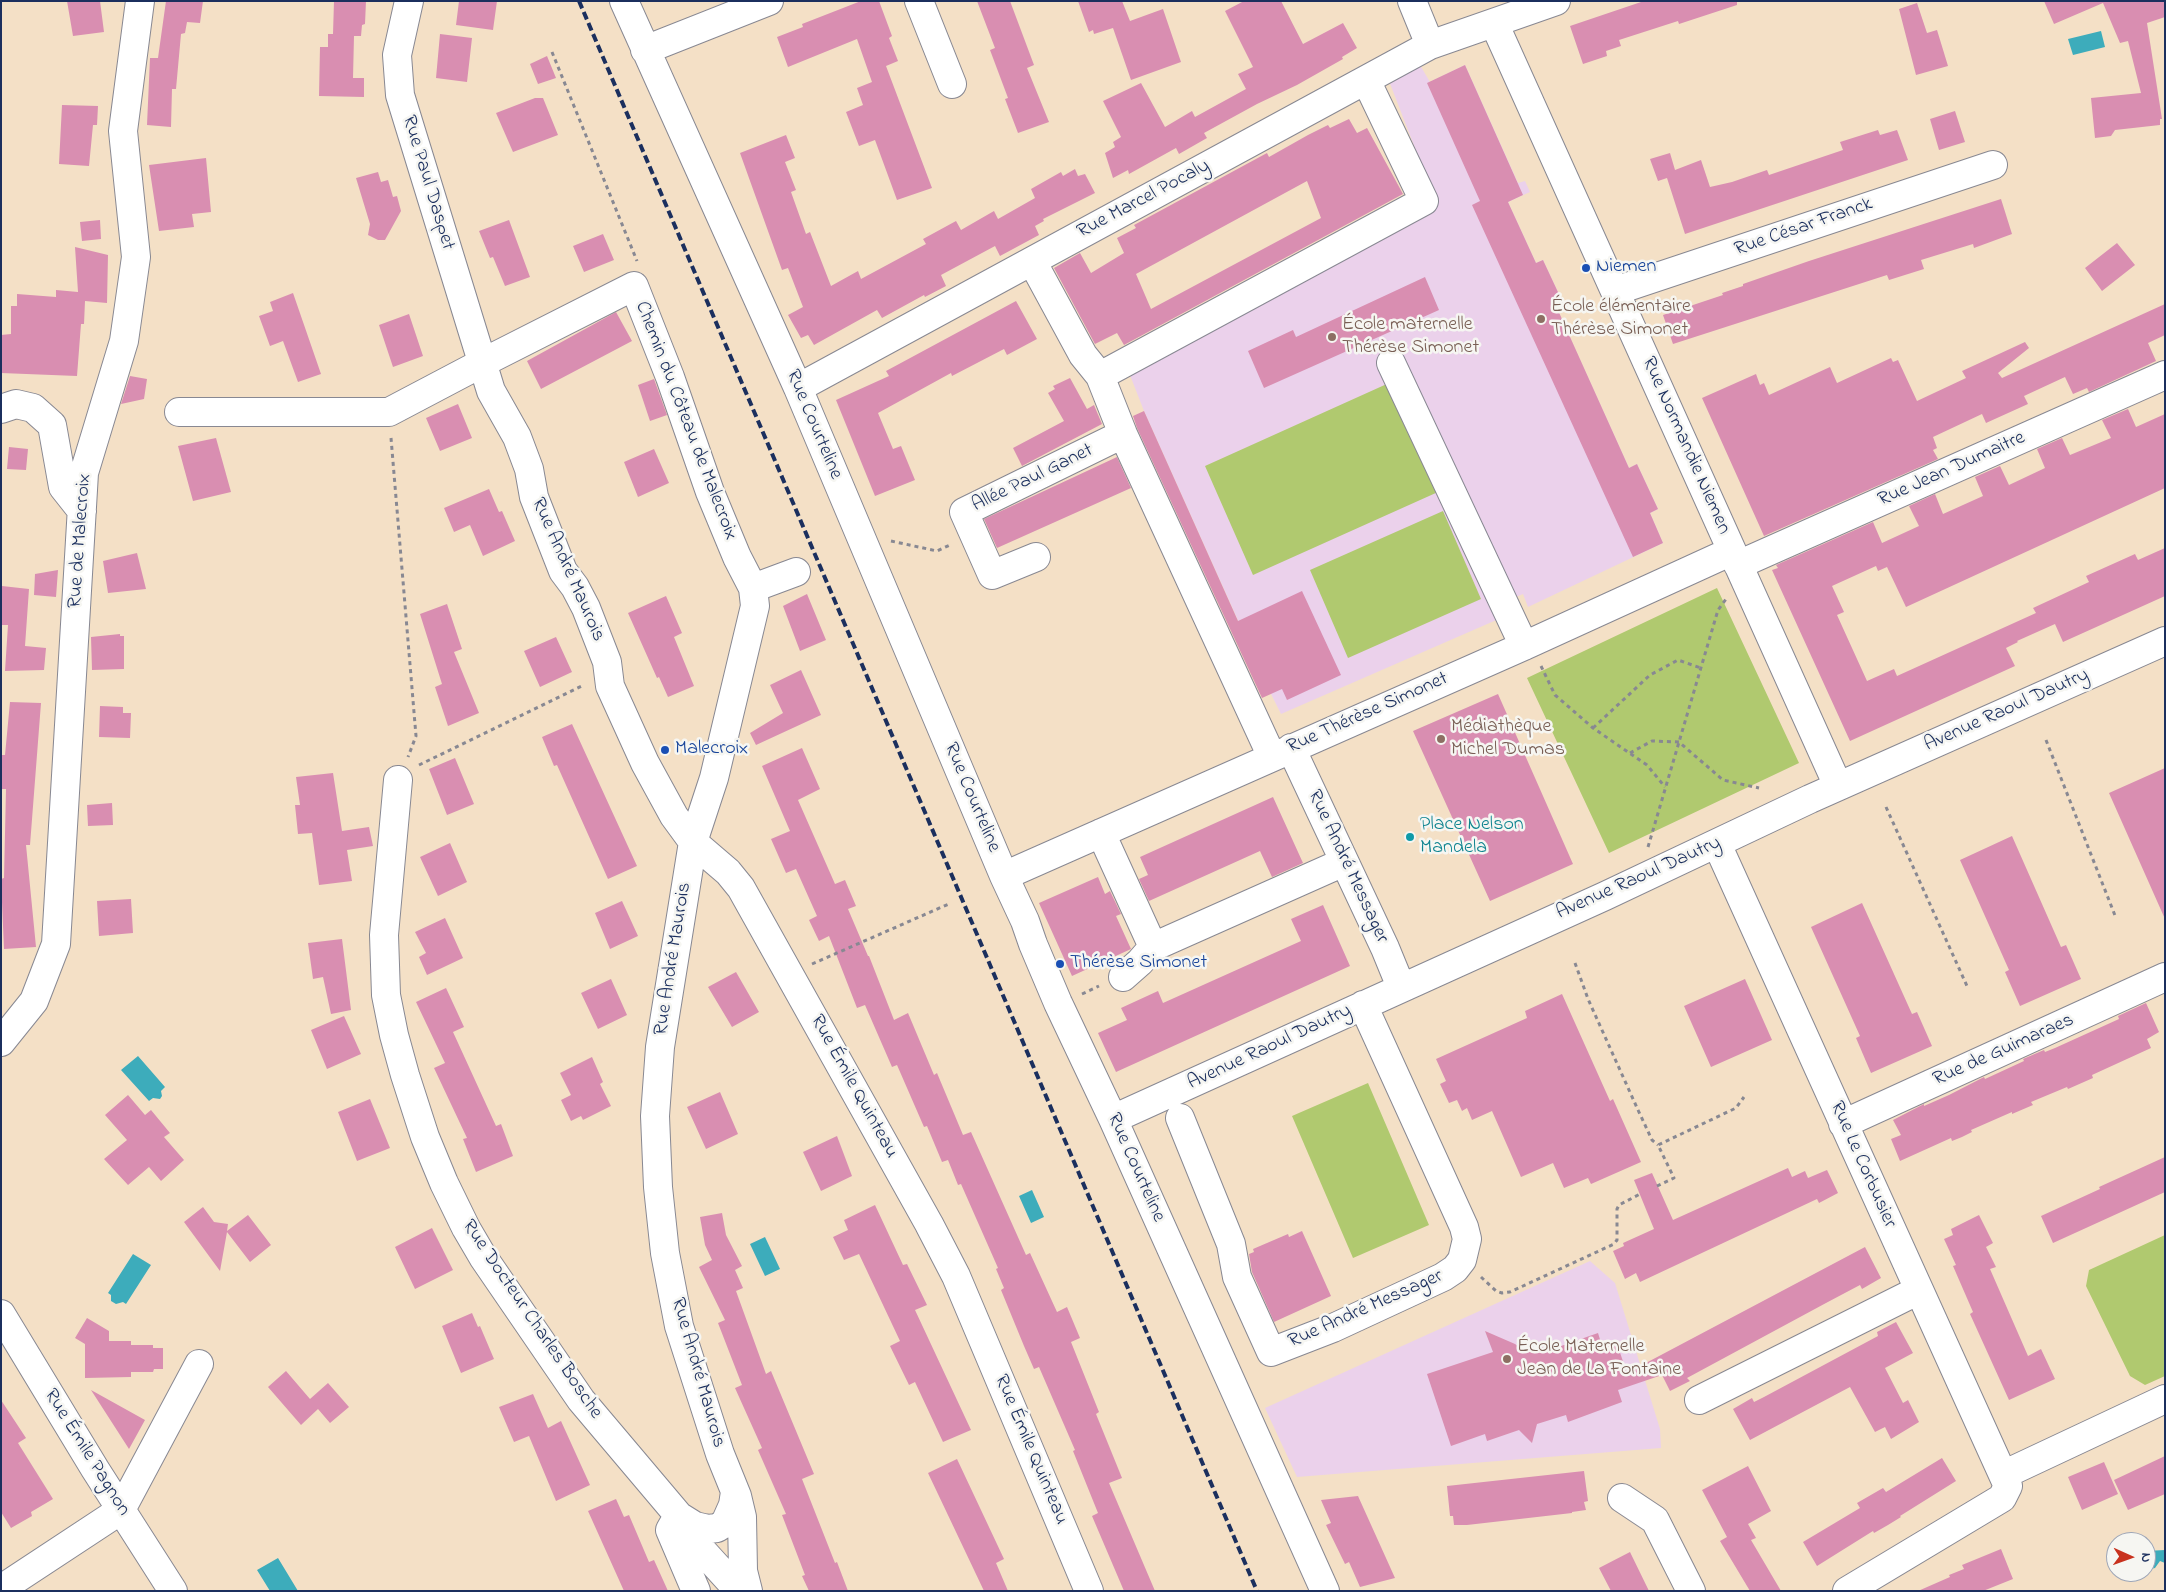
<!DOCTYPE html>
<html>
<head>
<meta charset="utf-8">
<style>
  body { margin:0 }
  #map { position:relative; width:2166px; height:1592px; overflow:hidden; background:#f4e0c6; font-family:"Indie Flower",sans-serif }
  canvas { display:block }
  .frame { position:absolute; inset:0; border:2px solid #1b2f5e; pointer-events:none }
  .north { position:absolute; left:2106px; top:1532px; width:50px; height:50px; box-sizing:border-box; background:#f6f6f2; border:1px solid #9ea6b7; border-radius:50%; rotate:92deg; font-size:14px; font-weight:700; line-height:20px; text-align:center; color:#1b2f5e }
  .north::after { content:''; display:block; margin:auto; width:18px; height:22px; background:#c8321e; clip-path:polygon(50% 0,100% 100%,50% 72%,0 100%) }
</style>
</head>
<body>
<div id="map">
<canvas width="2166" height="1592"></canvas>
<div class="frame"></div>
<div class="north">N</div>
</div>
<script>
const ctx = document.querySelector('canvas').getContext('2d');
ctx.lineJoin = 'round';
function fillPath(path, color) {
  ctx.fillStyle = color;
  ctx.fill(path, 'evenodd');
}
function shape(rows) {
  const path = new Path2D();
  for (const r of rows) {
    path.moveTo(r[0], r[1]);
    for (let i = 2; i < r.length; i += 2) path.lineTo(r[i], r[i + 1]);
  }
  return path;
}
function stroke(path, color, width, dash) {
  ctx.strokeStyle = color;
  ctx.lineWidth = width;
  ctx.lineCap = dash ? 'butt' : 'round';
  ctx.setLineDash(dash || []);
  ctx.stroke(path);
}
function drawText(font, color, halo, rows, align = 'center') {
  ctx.font = font + ' "Indie Flower",sans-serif';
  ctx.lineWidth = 5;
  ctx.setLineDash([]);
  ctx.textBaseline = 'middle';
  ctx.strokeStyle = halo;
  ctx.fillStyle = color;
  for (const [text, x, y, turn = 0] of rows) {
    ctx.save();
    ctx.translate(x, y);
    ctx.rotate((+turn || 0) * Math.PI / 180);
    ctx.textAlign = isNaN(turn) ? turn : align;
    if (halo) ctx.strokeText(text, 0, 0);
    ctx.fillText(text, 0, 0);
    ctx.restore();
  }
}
const built = shape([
  [1420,65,1430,82,1465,65,1518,183,1525,181,1530,192,1508,202,1536,263,1543,260,1564,305,1557,309,1629,468,1637,464,1658,509,1650,513,1663,543,1528,607,1523,594,1495,606,1501,618,1281,714,1271,694,1144,411,1128,370,1437,205,1389,81],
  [1590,1261,1615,1283,1660,1429,1661,1448,1297,1477,1265,1408]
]);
const green = shape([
  [1389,383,1438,492,1253,575,1205,466],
  [1443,511,1481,599,1348,658,1310,570],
  [1717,588,1799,763,1609,853,1527,678],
  [1368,1083,1429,1225,1353,1258,1292,1116],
  [2165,1235,2165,1376,2145,1385,2130,1376,2086,1286,2089,1270]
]);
const water = shape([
  [2101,31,2105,47,2073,55,2068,39],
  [138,1056,165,1087,161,1091,162,1096,160,1099,153,1098,149,1101,121,1070],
  [1032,1190,1044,1217,1031,1223,1019,1196],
  [765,1237,780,1269,765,1276,750,1244],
  [133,1254,151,1265,126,1304,123,1302,116,1304,111,1301,111,1295,108,1293],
  [2165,1550,2165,1563,2160,1561,2155,1568,2146,1570,2146,1551],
  [278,1558,298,1591,270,1591,257,1570]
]);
const building = shape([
  [67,1,100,1,104,32,73,36],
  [166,1,203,1,200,23,187,22,185,33,181,34,176,89,172,89,171,127,147,125,150,58,158,58],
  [334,1,366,1,365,24,362,25,361,36,354,36,353,78,364,78,364,97,319,96,320,47,328,47,328,34,333,34],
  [459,1,497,1,493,30,456,25],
  [861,1,879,1,892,36,889,38,898,61,886,66,932,188,897,200,875,140,859,146,846,112,863,105,857,88,872,82,857,39,788,67,777,37,803,27,802,24],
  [977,1,1010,1,1034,65,1027,68,1049,122,1018,133,1005,99,1008,98,990,50,995,48],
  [1078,1,1122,1,1130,21,1163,9,1181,62,1131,80,1113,28,1094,34,1093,30,1089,32],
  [1244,1,1281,1,1303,44,1343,23,1357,48,1342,57,1343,59,1297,85,1257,104,1204,133,1207,138,1179,154,1176,148,1129,174,1128,170,1113,178,1105,153,1115,147,1113,142,1121,137,1103,101,1141,83,1165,127,1192,111,1195,117,1246,89,1238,74,1253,67,1225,11],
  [1644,1,1737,1,1737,5,1679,24,1678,21,1619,40,1621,46,1606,51,1607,56,1583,64,1570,26],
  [2044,1,2165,1,2165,17,2147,23,2162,119,2160,119,2160,125,2115,130,2111,136,2095,138,2091,98,2141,93,2128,41,2120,43,2103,3,2054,24],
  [1917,3,1927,33,1937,30,1948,66,1916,75,1899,9],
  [440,34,472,38,467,82,436,78],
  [547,56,556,78,538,84,530,64],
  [1465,65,1523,195,1508,202,1536,263,1543,260,1564,305,1557,308,1629,468,1637,464,1658,509,1650,513,1663,543,1633,557,1472,205,1480,201,1427,83],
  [535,98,543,98,558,135,513,152,496,113],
  [62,105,98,106,97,125,93,125,89,166,59,164],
  [1955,111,1965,142,1939,150,1930,119],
  [1349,119,1357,133,1367,128,1403,194,1124,345,1117,333,1095,344,1054,268,1080,253,1091,273,1124,253,1117,238,1136,228,1134,225,1267,153,1269,157,1308,135,1328,125,1330,128],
  [1307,181,1321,218,1151,309,1136,274],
  [1878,130,1880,135,1897,130,1908,160,1685,234,1667,178,1658,181,1650,159,1670,153,1675,170,1701,160,1710,187,1732,182,1767,170,1769,175,1843,150,1840,142],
  [786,135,795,158,785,162,796,190,791,192,806,234,810,232,831,286,858,271,861,279,926,244,923,239,956,221,961,230,994,211,998,219,1035,198,1031,189,1061,172,1063,176,1075,169,1078,176,1085,174,1095,193,1043,219,1044,221,1035,226,1039,235,1000,256,995,246,941,275,946,286,925,297,924,295,882,318,877,310,814,345,808,335,801,338,788,315,803,307,788,268,782,270,740,153],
  [206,158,211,212,192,214,194,227,159,231,149,165],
  [378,172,381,182,388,180,393,197,397,196,401,211,385,240,378,240,368,235,370,224,356,178],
  [2001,199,2012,234,1974,248,1973,244,1921,260,1924,269,1889,280,1887,275,1673,344,1663,315,1723,295,1722,293,1743,286,1743,284,1809,261],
  [100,220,101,239,82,241,80,222],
  [509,220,530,277,505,286,493,257,490,258,479,231],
  [603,234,614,260,584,272,573,246],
  [2117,243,2135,265,2102,291,2085,268],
  [75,247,108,255,107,303,85,301,84,324,81,324,77,376,1,373,1,335,11,334,11,306,17,306,17,294,56,297,56,290,78,292],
  [1425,277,1439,310,1264,388,1248,351,1293,330,1296,337],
  [293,293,321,374,298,382,283,341,270,346,259,316,273,311,270,302],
  [1016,301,1037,339,1007,355,1004,349,952,376,951,373,878,413,893,449,901,446,915,480,875,496,836,400,889,376,886,371],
  [2165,304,2165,335,2148,343,2156,361,2089,392,2087,388,2073,394,2065,377,2024,396,2028,404,1986,423,1982,414,1933,437,1937,448,1933,450,1938,459,1764,536,1702,398,1756,374,1760,385,1764,383,1769,395,1830,367,1837,383,1891,358,1893,362,1898,360,1917,401,1966,378,1962,371,2025,342,2029,348,1998,373,2002,378],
  [616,312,632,341,541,389,527,361],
  [409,314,423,356,393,367,379,325],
  [130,376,147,379,144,399,121,404],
  [1070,378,1087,409,1094,405,1102,424,1022,466,1013,448,1064,421,1048,393,1055,389,1053,386],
  [654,379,667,415,650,421,638,385],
  [458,404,472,438,440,451,426,418],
  [2128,409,2136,427,2165,414,2165,488,1906,607,1887,567,1878,571,1876,566,1832,586,1844,612,1837,615,1867,681,1894,669,1897,676,2036,613,2033,608,2089,582,2086,576,2135,554,2138,560,2165,548,2165,596,2063,642,2055,624,2017,641,2018,642,2006,648,2015,666,1850,741,1772,570,1778,568,1776,565,1873,522,1882,543,1919,526,1909,506,1935,494,1943,514,1983,496,1975,477,2000,466,2009,485,2045,468,2037,449,2062,438,2070,455,2111,438,2102,420],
  [1144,411,1238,621,1302,591,1341,675,1287,700,1282,689,1262,698,1137,428,1133,416],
  [216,438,231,492,193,501,178,446],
  [9,447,28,449,26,470,7,469],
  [654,449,669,483,638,497,624,462],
  [1117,457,1131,488,997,548,984,519],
  [489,489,499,512,502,511,515,541,483,556,470,525,454,532,444,508],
  [137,553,146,589,108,593,103,561],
  [58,570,56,597,34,595,35,574],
  [2,586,29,589,25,646,46,648,44,670,5,671,8,625,1,625],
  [807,594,826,640,800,651,783,606],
  [666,596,682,633,674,637,694,686,668,697,659,677,657,678,628,613],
  [447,604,462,649,454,652,479,713,448,726,435,687,442,684,420,614],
  [120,634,120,636,124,636,124,669,92,670,91,637],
  [556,637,572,672,540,687,524,651],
  [801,670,821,715,756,745,750,733,783,713,770,685],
  [1498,694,1573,864,1490,901,1413,731],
  [10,702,41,703,30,845,26,845,36,947,4,949,1,879,4,878,6,789,1,789,1,755,5,755],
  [100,706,123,707,123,713,131,713,130,738,99,737],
  [572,724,637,866,608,879,557,765,554,766,542,737],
  [802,748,820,789,798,800,835,884,845,880,856,906,848,909,868,956,869,956,894,1020,908,1013,934,1075,937,1073,963,1135,971,1132,1026,1255,1030,1253,1057,1312,1067,1307,1080,1338,1071,1342,1099,1412,1096,1414,1122,1478,1109,1483,1155,1591,1124,1591,1092,1516,1098,1513,1073,1451,1075,1450,1039,1367,1034,1369,1024,1346,1001,1290,1004,1288,996,1269,998,1268,961,1184,958,1185,948,1160,942,1162,927,1126,924,1127,897,1065,892,1067,865,1005,857,1008,829,936,819,941,809,920,817,916,796,869,786,873,771,839,790,831,762,766],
  [455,758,474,804,447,815,429,769],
  [2165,768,2165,919,2109,793],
  [333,773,342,831,369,827,373,846,347,850,352,881,319,885,312,833,298,834,295,805,300,805,296,777],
  [1273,797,1303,863,1272,877,1260,851,1149,901,1139,879,1148,875,1140,857],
  [112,803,113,825,88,826,87,805],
  [2012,836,2061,947,2066,945,2081,979,2020,1006,2005,972,2009,970,1960,860],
  [450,843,467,882,438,896,420,857],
  [1098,877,1105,894,1110,891,1121,914,1116,916,1131,949,1072,976,1039,903],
  [131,899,133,933,99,936,97,901],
  [622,901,638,936,610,949,595,913],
  [1862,903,1912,1014,1917,1012,1932,1046,1871,1073,1856,1038,1860,1036,1811,927],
  [1323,905,1350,966,1116,1072,1098,1033,1127,1020,1121,1008,1158,991,1163,1003,1301,941,1291,919],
  [445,918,463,958,427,975,419,957,426,953,415,932],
  [342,939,351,1010,331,1014,323,977,313,979,308,943],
  [736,972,759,1012,732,1027,708,987],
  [611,979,627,1015,598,1029,581,993],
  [1745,979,1772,1040,1711,1067,1684,1006],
  [446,988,464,1027,453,1032,496,1126,501,1124,513,1156,476,1172,463,1139,467,1138,434,1068,445,1063,416,1002],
  [1562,994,1610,1101,1613,1099,1641,1162,1591,1184,1588,1178,1564,1188,1553,1163,1521,1177,1492,1111,1472,1120,1467,1108,1462,1111,1457,1100,1449,1103,1440,1084,1446,1081,1436,1059,1527,1018,1525,1011],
  [2146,1003,2159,1032,2147,1039,2151,1048,2092,1075,2093,1078,2068,1089,2067,1087,2031,1102,2033,1105,2012,1114,2012,1112,1971,1130,1972,1132,1962,1137,1952,1141,1951,1138,1900,1161,1891,1139,1901,1135,1893,1120,1924,1104,1924,1106,1949,1095,1984,1077,1985,1079,2024,1061,2023,1059,2044,1050,2045,1052,2055,1048,2119,1019,2118,1016],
  [344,1016,361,1054,327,1069,311,1030],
  [592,1057,603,1082,600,1084,611,1106,583,1120,581,1116,571,1121,561,1100,571,1095,560,1073],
  [720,1092,738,1134,706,1149,687,1107],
  [128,1095,145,1115,151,1110,170,1133,164,1137,184,1160,161,1181,149,1167,128,1185,104,1159,127,1140,105,1115],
  [370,1099,390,1148,357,1161,338,1112],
  [837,1136,852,1176,821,1191,803,1152],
  [2165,1157,2165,1192,2053,1243,2041,1216,2100,1189,2099,1187],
  [1788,1168,1792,1177,1805,1171,1808,1178,1827,1170,1838,1193,1819,1203,1817,1199,1640,1282,1636,1273,1625,1279,1613,1251,1624,1246,1623,1243,1654,1229,1634,1180,1652,1173,1673,1220],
  [875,1205,903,1265,907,1264,927,1305,915,1310,971,1430,943,1442,915,1382,909,1385,890,1346,900,1341,859,1254,844,1260,833,1237,848,1230,844,1220],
  [203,1207,214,1222,228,1224,227,1231,248,1215,271,1245,250,1262,227,1232,220,1271,184,1222],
  [722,1213,726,1235,742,1266,735,1270,743,1288,736,1291,766,1374,771,1371,814,1474,802,1479,835,1563,837,1562,848,1591,809,1591,802,1576,805,1575,782,1515,786,1514,758,1450,762,1448,735,1388,742,1385,718,1323,725,1320,699,1267,712,1260,705,1245,700,1217],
  [1979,1215,1993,1243,1986,1247,1996,1267,1990,1269,2028,1356,2041,1349,2055,1379,2009,1400,1970,1314,1973,1312,1953,1266,1956,1265,1944,1239,1953,1235,1951,1229],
  [432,1228,453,1270,415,1289,395,1247],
  [1302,1231,1331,1296,1274,1322,1252,1272,1249,1254,1254,1252,1253,1249,1288,1234,1289,1237],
  [1865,1247,1881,1278,1862,1289,1860,1285,1826,1303,1687,1378,1690,1381,1670,1391,1662,1375,1618,1390,1622,1402,1568,1422,1566,1415,1537,1424,1532,1443,1519,1430,1487,1441,1485,1434,1451,1446,1427,1374,1493,1352,1485,1331,1515,1344,1524,1351,1542,1344,1544,1352,1598,1333,1602,1346,1616,1341,1627,1373],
  [472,1313,478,1327,480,1326,494,1359,461,1373,442,1326],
  [87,1318,109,1331,109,1341,131,1341,131,1345,153,1345,153,1348,163,1348,163,1369,154,1369,153,1372,131,1372,131,1377,85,1378,85,1344,75,1338],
  [1896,1322,1913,1353,1885,1368,1903,1403,1908,1400,1919,1422,1891,1439,1885,1427,1875,1432,1850,1387,1750,1440,1733,1409,1752,1398,1754,1402,1764,1397,1878,1336,1877,1332],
  [286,1371,310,1399,328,1383,349,1407,330,1423,318,1409,301,1425,268,1387],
  [91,1390,145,1420,129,1449],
  [533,1394,548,1428,561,1421,590,1485,556,1501,529,1436,514,1442,499,1407],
  [1,1400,26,1438,18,1443,53,1499,31,1512,32,1516,11,1528,1,1512],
  [2165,1456,2165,1494,2128,1510,2114,1480],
  [1942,1458,1956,1481,1900,1516,1901,1517,1888,1525,1874,1533,1873,1531,1817,1566,1803,1542,1860,1508,1857,1503,1883,1488,1886,1492],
  [957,1459,1004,1559,996,1563,1008,1591,984,1591,928,1473],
  [2104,1462,2118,1494,2082,1510,2068,1477],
  [1748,1466,1771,1511,1748,1524,1756,1538,1751,1540,1781,1591,1750,1591,1720,1541,1727,1537,1702,1490],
  [1584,1471,1588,1501,1584,1502,1586,1510,1572,1512,1572,1513,1467,1525,1454,1525,1453,1516,1450,1516,1447,1486],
  [1358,1496,1395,1578,1360,1587,1349,1562,1345,1564,1326,1525,1331,1523,1321,1500],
  [616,1499,624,1517,629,1515,649,1562,654,1560,668,1591,624,1591,588,1511],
  [2001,1549,2013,1579,1983,1591,1918,1591,1950,1577,1949,1575,1964,1569,1962,1565],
  [1630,1552,1649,1591,1611,1591,1599,1568]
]);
const path = shape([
  [552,52,637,261],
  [391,438,416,736,408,757],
  [891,541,937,551,952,544],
  [1541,666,1555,695,1593,728,1647,765,1665,787],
  [1593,728,1650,675,1678,660,1701,668],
  [2046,740,2116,918],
  [1630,753,1652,741,1679,742,1723,780,1759,788],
  [419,765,584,685],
  [1886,807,1967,986],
  [1648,847,1718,610,1726,599],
  [1575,963,1588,999,1638,1110,1652,1140,1658,1145],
  [812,964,951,903],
  [1082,994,1099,986],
  [1657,1186,1674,1178,1658,1145,1736,1108,1744,1097],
  [1481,1277,1496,1291,1502,1293,1510,1292,1614,1244,1617,1240,1617,1209,1619,1205,1640,1194]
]);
const minor = shape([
  [409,1,397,55,400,95,491,391,517,437,529,469,534,497,563,571,575,587,586,608,607,662,610,686,645,763,674,816,693,842,728,872,741,888,929,1224,956,1276,1089,1591],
  [624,1,798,388,1004,876,1025,921,1033,944,1058,1003,1113,1119,1325,1591],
  [919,1,952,84],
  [1412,1,1430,45],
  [1494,23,1838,786],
  [645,50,769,1],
  [1032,261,1083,355,1100,376],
  [1615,291,1993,165],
  [1391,363,1524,646],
  [798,388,1430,45,1556,1],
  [1,409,16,404,33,408,52,425,63,487,82,511],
  [179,412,389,412,482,363,634,286,670,377,710,492,737,557,753,588,755,606,714,778,693,842,660,1047,655,1116,658,1187,665,1253,679,1326,720,1454,737,1496,742,1517,743,1571,748,1591],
  [1036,557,992,575,964,512,1123,434],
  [1738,565,2165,375],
  [753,588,796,572],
  [1291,748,1385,948,1401,987],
  [1272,757,1123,434,1100,376,1424,201,1366,80],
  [398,780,384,935,386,995,394,1035,405,1075,425,1137,444,1183,466,1228,483,1257,581,1400,679,1516,695,1526,708,1529,717,1528,725,1523,733,1505,735,1492],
  [1101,833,1153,947,1344,862],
  [1717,844,2008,1486,2002,1498,1847,1591],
  [1004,876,1524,646,1732,551],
  [1123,977,1140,962,1153,947],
  [1,1042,34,1001,56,944,84,473,124,341,136,257,123,131,140,1],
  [1180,1118,1231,1244,1237,1277,1271,1352,1333,1328,1443,1277,1455,1269,1462,1260,1467,1239,1464,1227,1363,1005],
  [1113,1119,1605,896,1810,799,2165,641],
  [1843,1124,2165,977],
  [1,1314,95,1469,173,1591],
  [1699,1400,1919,1290],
  [2003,1475,2165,1399],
  [1622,1498,1655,1520,1691,1591],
  [679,1516,688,1535,739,1591],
  [674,1523,670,1530,696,1591],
  [1,1589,121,1510,199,1364]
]);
const rail = shape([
  [579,1,1257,1591]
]);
const markers = [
  [1586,268,5,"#1a4fb4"],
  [1541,319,5,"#8d6e63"],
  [1332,337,5,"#8d6e63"],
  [1441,739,5,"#8d6e63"],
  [665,750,5,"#1a4fb4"],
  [1410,837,5,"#0f9aa8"],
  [1060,964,5,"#1a4fb4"],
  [1507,1359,5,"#8d6e63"]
];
const streetNames = [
  ["Rue Paul Daspet",427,183,73],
  ["Rue Marcel Pocaly",1144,200,-28],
  ["Rue César Franck",1804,228,-19],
  ["Chemin du Côteau de Malecroix",685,421,69],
  ["Rue Courteline",813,425,67],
  ["Rue Normandie Niemen",1685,446,66],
  ["Rue Jean Dumaitre",1952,470,-24],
  ["Allée Paul Ganet",1033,479,-26],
  ["Rue de Malecroix",81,541,-86],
  ["Rue André Maurois",567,570,66],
  ["Avenue Raoul Dautry",2007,711,-24],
  ["Rue Thérèse Simonet",1368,714,-24],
  ["Rue Courteline",971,798,67],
  ["Rue André Messager",1347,867,65],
  ["Avenue Raoul Dautry",1639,879,-24],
  ["Rue André Maurois",674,959,-81],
  ["Avenue Raoul Dautry",1270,1048,-25],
  ["Rue de Guimaraes",2004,1051,-24],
  ["Rue Émile Quinteau",853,1087,61],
  ["Rue Le Corbusier",1862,1165,66],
  ["Rue Courteline",1135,1168,66],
  ["Rue André Messager",1366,1310,-24],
  ["Rue Docteur Charles Bosche",531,1320,56],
  ["Rue André Maurois",697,1373,74],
  ["Rue Émile Quinteau",1030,1450,67],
  ["Rue Émile Pagnon",86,1453,58]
];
const transitNames = [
  ["Niemen",1596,268],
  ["Malecroix",675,750],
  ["Thérèse Simonet",1070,964]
];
const educationNames = [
  ["École élémentaire",1551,308],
  ["Thérèse Simonet",1551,331],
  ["École maternelle",1342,326],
  ["Thérèse Simonet",1342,349],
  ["Médiathèque",1451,728],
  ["Michel Dumas",1451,751],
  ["École Maternelle",1517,1348],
  ["Jean de La Fontaine",1517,1371]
];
const cultureNames = [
  ["Place Nelson",1420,826],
  ["Mandela",1420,849]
];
fillPath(built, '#ebd1eb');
fillPath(green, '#b0c96f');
fillPath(water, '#3dacbb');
fillPath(building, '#d98eb1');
stroke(minor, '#888892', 30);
stroke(path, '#888892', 3, [4, 4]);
stroke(minor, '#fff', 28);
stroke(rail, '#1b2f5e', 4, [8, 4]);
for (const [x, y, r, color] of markers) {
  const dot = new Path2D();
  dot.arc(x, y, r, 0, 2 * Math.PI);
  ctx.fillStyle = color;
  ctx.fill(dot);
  stroke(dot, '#f6f6f2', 2);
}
drawText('20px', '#1b2f5e', '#f6f6f2', streetNames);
drawText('20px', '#164399', '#f6f6f2', transitNames, 'left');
drawText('20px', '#785e54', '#f6f6f2', educationNames, 'left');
drawText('20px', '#0d838f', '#f6f6f2', cultureNames, 'left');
</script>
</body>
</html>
